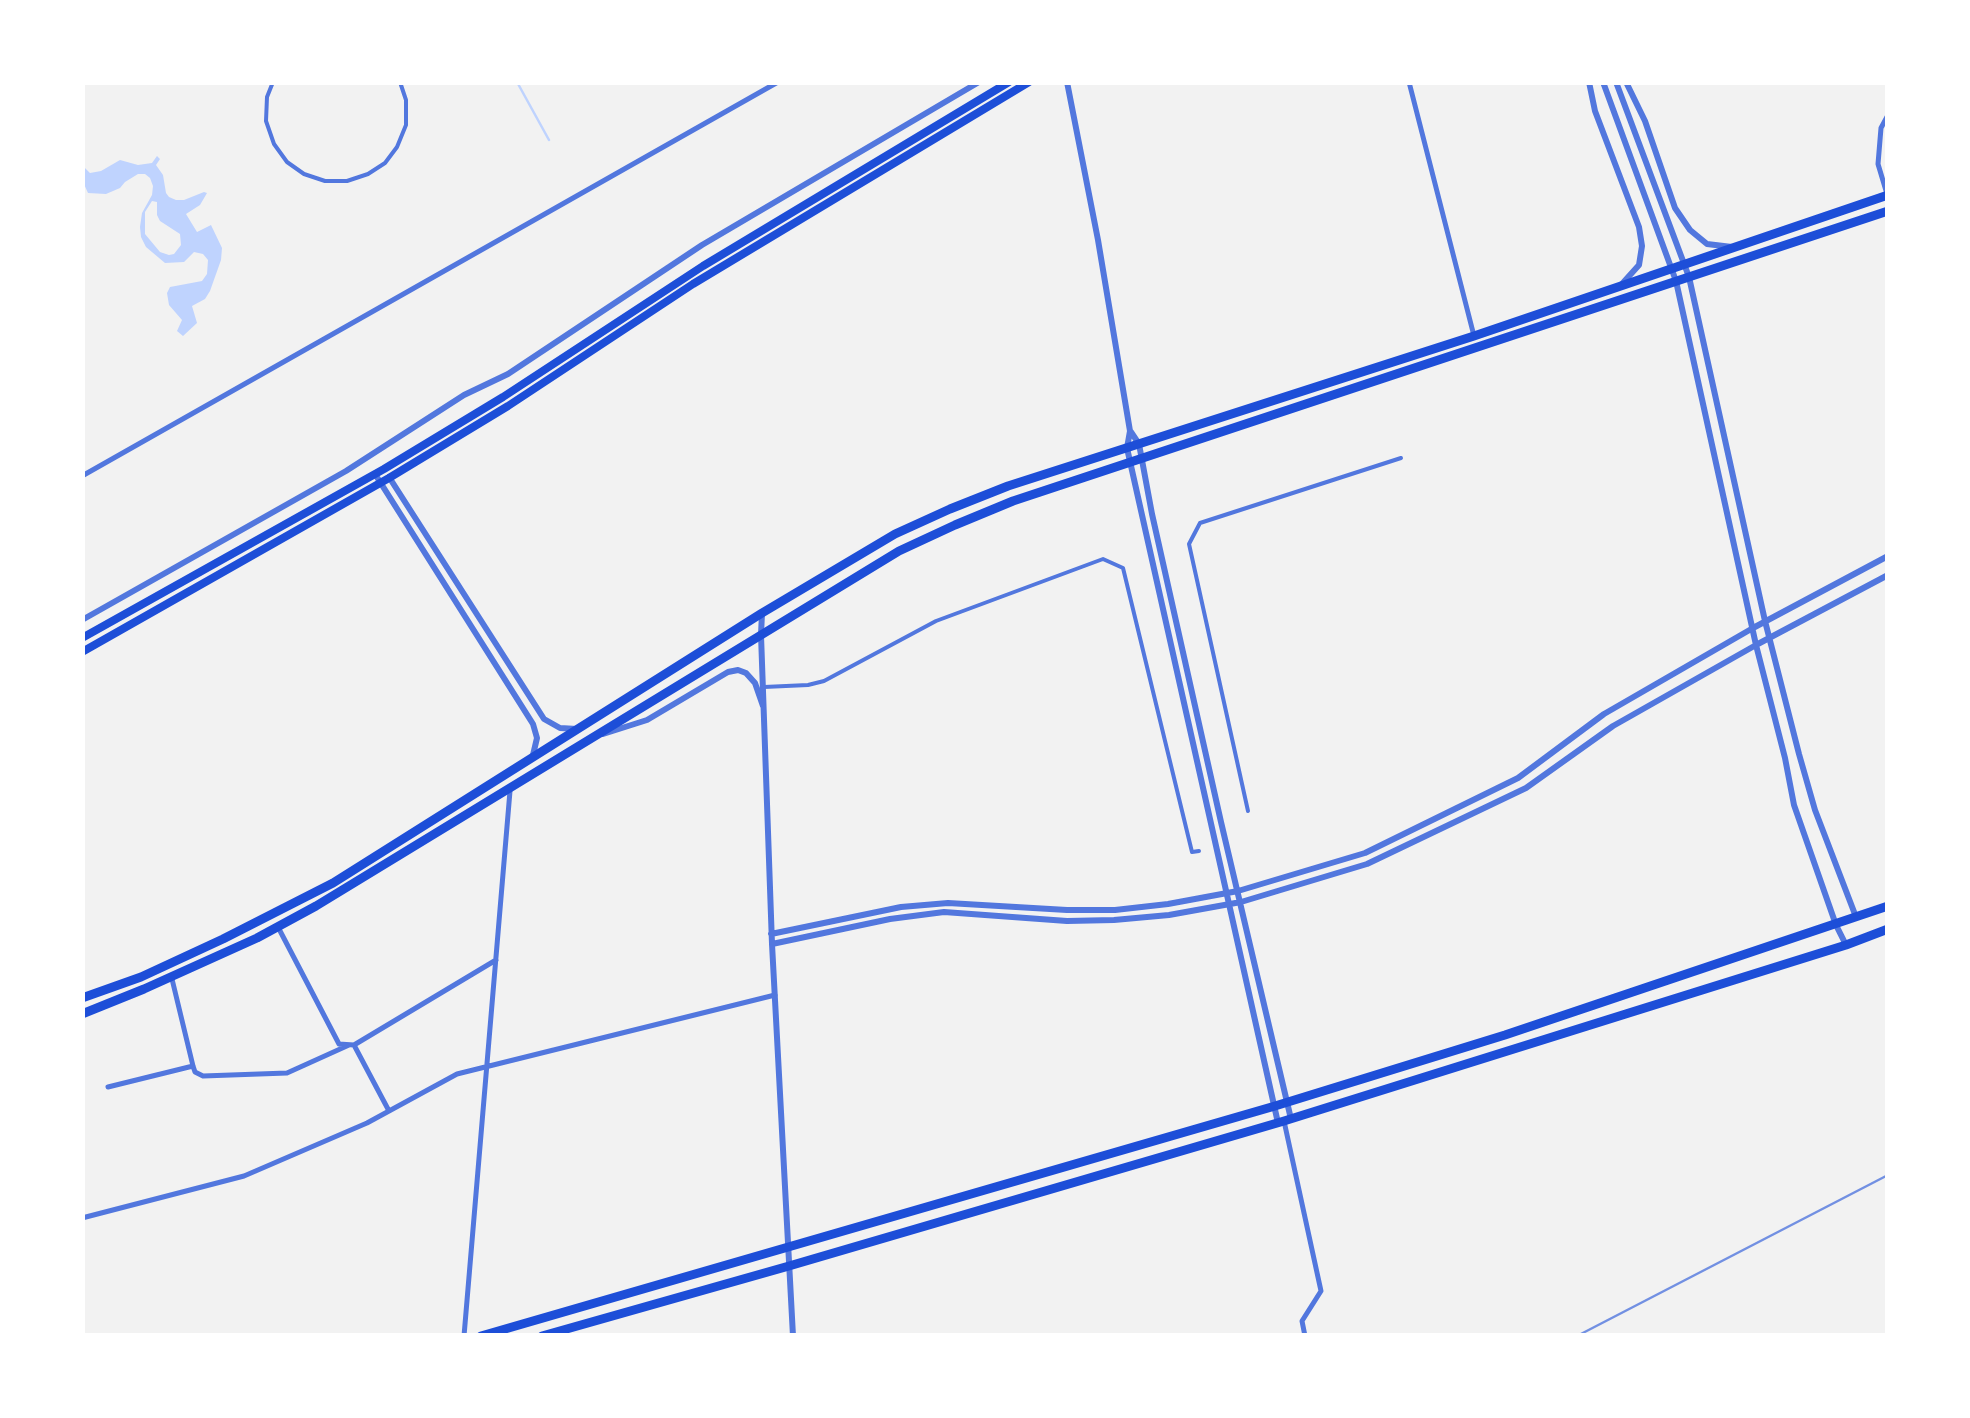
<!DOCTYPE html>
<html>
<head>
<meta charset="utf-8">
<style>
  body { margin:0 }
  #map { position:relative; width:1970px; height:1418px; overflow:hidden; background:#f2f2f2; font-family:"Roboto Condensed",sans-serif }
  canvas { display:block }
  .frame { position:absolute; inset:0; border:85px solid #fff; pointer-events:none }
</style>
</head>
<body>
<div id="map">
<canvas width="1970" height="1418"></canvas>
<div class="frame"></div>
</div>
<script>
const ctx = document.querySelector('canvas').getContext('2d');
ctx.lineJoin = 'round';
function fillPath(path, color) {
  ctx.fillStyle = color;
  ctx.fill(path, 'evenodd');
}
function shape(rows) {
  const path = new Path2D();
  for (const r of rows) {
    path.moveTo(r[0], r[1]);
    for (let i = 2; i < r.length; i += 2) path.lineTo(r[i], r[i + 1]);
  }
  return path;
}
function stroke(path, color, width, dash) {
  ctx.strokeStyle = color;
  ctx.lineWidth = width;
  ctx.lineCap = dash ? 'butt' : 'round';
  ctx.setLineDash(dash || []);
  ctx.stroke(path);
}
const water = shape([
  [157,156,160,159,156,165,163,175,166,193,169,197,176,200,184,200,204,192,207,193,200,205,186,214,197,232,211,225,222,248,221,260,210,291,205,299,192,306,197,323,183,336,177,331,182,320,169,305,167,293,170,287,202,281,207,274,208,260,203,254,194,252,184,262,165,263,146,247,141,237,140,227,142,213,152,195,153,186,150,178,145,174,138,174,125,182,120,188,106,194,88,193,83,182,83,166,90,173,101,171,120,160,138,165,152,163],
  [152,201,157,202,157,215,160,221,180,234,181,245,174,254,169,255,160,252,145,234,145,212]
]);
const stream = shape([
  [517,82,549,140]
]);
const pedestrian = shape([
  [273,82,267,97,266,121,274,144,287,162,304,174,325,181,347,181,368,174,385,163,397,147,406,125,406,100,400,82],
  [764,687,808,685,824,681,936,621,1103,559,1123,568,1192,852,1199,851],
  [1248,811,1189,544,1200,523,1401,458]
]);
const minor = shape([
  [1409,82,1474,336],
  [1887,194,1878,164,1881,128,1888,115],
  [82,476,778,82],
  [278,927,339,1044,354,1045,389,1111],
  [172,979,193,1066,195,1072,203,1076,287,1073,349,1045],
  [354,1045,496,960],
  [108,1087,193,1066],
  [1284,1121,1321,1291,1302,1321,1305,1336],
  [82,1218,244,1176,367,1123,457,1074,775,995],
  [464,1336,510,791]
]);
const tertiary = shape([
  [1067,82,1098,240,1130,431,1127,448,1278,1123],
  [1589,82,1595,111,1639,227,1642,246,1639,265,1621,285],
  [1603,82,1676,281,1756,645,1785,758,1794,805,1836,925,1846,945],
  [1616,82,1689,277,1765,621,1799,754,1815,810,1856,917],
  [1626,82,1645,121,1675,208,1690,230,1707,244,1732,247],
  [1131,432,1139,444,1152,514,1221,822,1291,1119],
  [375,474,533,724,537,738,533,755],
  [389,477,544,719,560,728,577,729],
  [762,613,761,635,772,944,793,1336],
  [82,620,346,471,464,395,508,374,702,245,979,82],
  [603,734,647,720,728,672,738,670,746,673,755,683,763,706],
  [771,934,901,907,948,903,1067,910,1115,910,1168,904,1238,891,1365,853,1518,778,1604,714,1753,628,1888,556],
  [772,944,890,919,944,912,1067,921,1114,920,1169,915,1241,902,1367,864,1526,788,1613,726,1756,645,1888,575]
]);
const secondary = shape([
  [82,638,384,469,503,397,703,266,1009,82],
  [82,652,389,478,508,406,693,284,1029,82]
]);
const primary = shape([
  [82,998,141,977,223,939,333,883,762,613,895,534,950,509,1008,486,1474,336,1888,195],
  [82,1014,144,989,257,938,316,906,899,551,955,525,1013,501,1888,211],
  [481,1336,1275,1106,1505,1035,1888,906],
  [542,1336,789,1266,1284,1121,1846,945,1888,929]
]);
const rail = shape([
  [1577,1336,1888,1175]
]);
fillPath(water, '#bfd3fe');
stroke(stream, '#bfd3fe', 2.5);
stroke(pedestrian, '#5277de', 4);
stroke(minor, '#5277de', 5);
stroke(tertiary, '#5277de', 6);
stroke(secondary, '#1d4ed8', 8);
stroke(primary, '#1d4ed8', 9);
stroke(rail, '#7290e2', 2.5);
</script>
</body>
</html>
